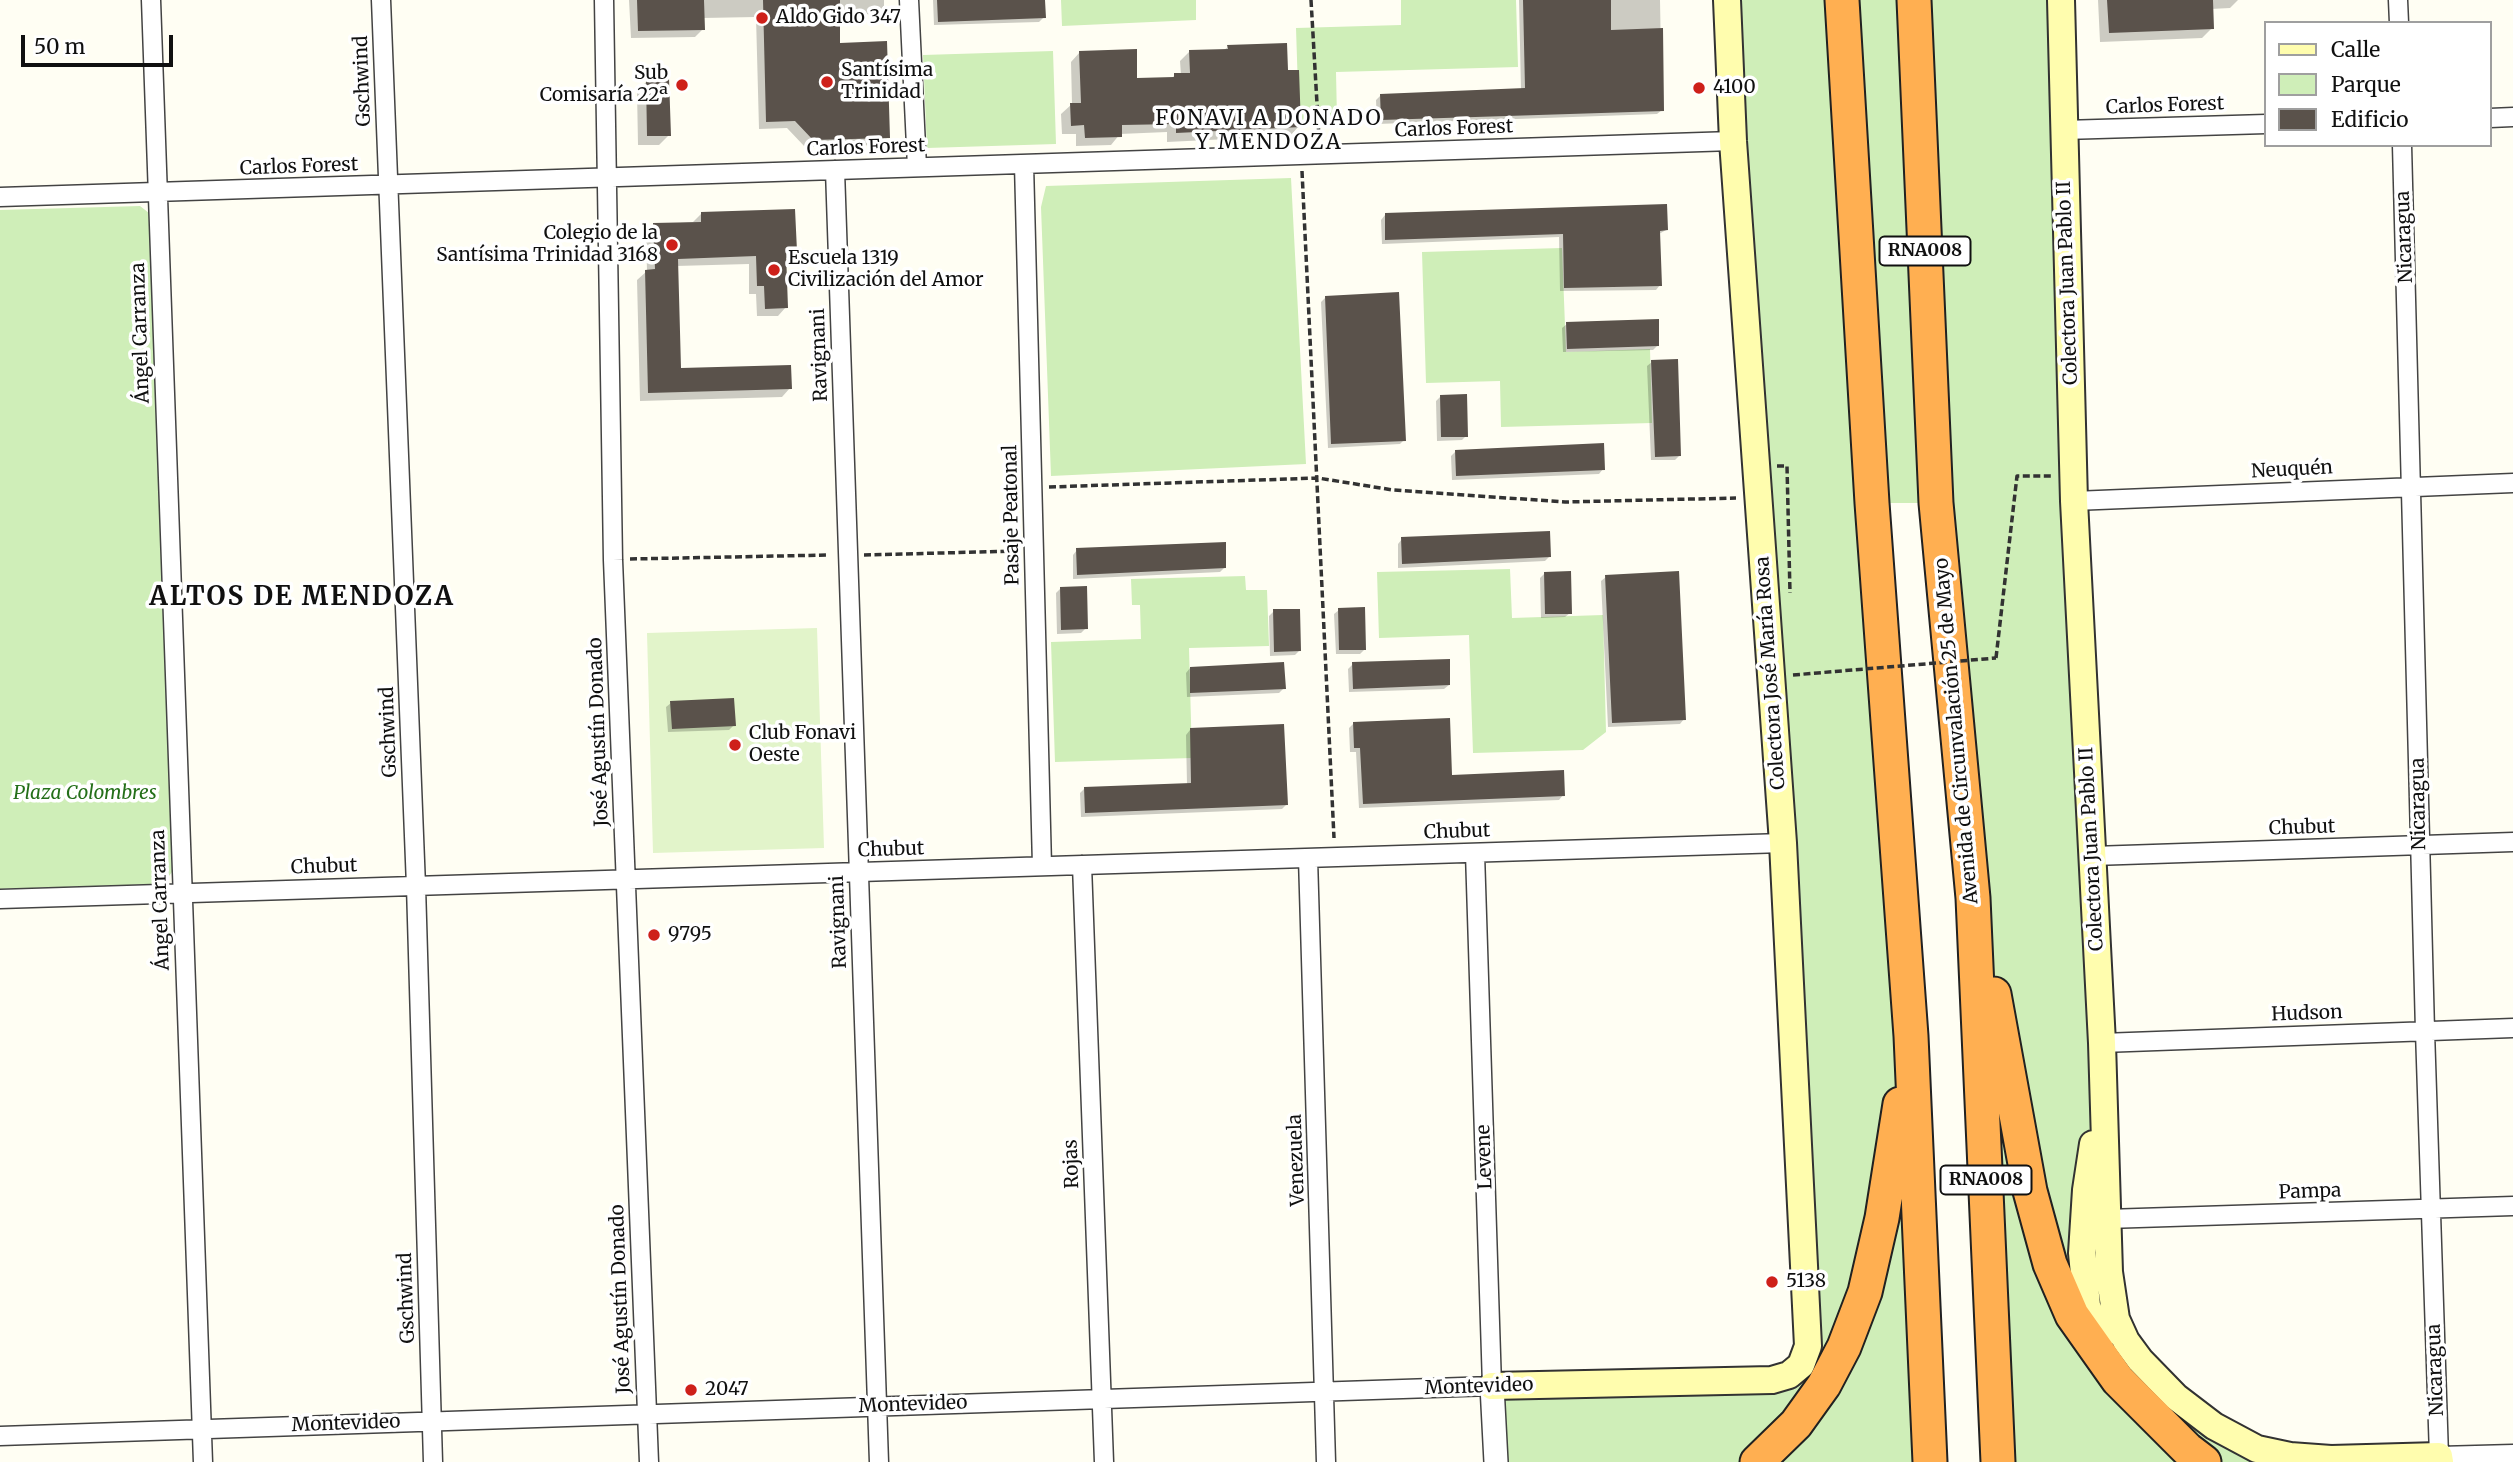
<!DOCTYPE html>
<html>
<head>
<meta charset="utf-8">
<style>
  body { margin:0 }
  #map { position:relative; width:2513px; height:1462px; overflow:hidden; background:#fffef3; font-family:Merriweather,serif }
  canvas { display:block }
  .legend { position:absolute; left:2264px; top:21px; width:228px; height:126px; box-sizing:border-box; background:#fff; border:2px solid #9f9f9f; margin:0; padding:9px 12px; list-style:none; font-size:21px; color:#101010 }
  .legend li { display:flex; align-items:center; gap:14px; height:35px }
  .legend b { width:35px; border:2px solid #9f9f9f }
  .scale { position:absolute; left:21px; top:35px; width:152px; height:32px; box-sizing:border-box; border:4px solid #101010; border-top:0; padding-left:9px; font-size:21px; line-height:24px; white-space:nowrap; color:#101010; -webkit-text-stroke:5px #fff; paint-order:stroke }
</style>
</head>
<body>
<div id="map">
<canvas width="2513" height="1462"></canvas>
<ul class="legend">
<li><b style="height:9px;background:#fffdae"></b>Calle</li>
<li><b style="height:19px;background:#cfeeb8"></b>Parque</li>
<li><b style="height:19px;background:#5a524b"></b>Edificio</li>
</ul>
<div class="scale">50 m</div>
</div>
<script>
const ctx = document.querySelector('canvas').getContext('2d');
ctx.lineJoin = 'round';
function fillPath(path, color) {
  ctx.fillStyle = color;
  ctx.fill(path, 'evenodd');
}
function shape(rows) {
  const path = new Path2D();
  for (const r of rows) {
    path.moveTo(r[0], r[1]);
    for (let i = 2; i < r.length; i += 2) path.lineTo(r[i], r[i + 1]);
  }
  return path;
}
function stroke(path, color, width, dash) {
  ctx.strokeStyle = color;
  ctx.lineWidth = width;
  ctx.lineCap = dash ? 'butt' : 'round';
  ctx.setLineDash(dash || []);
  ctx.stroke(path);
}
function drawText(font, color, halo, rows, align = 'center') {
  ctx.font = font + ' Merriweather,serif';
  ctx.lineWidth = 7;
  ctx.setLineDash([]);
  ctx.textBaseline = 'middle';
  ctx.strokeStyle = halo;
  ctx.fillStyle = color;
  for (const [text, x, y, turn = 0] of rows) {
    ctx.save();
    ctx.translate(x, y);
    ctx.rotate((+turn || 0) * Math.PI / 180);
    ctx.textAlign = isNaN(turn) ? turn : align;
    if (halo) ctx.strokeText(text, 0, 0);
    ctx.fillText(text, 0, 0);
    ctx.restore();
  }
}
const green = shape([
  [1061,0,1196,0,1196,20,1062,26],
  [1401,0,1516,0,1518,67,1336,72,1337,119,1299,120,1296,28,1401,25],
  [1727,0,2061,0,2116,1319,2235,1438,2440,1462,1998,1462,1936,503,1873,503,1930,1462,1496,1462,1492,1386,1772,1380,1801,1365],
  [1053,51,1056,144,927,148,923,55],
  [1291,178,1306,464,1051,476,1041,207,1046,186],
  [140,206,149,213,153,225,172,872,163,884,0,889,0,210],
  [1562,248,1566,352,1650,349,1652,423,1501,427,1500,381,1426,383,1422,252],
  [1510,569,1512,618,1603,615,1606,732,1583,750,1473,753,1469,635,1379,638,1377,572],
  [1245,576,1246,590,1267,590,1269,646,1189,648,1192,758,1055,762,1051,642,1141,639,1140,605,1132,605,1131,579]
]);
const pitch = shape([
  [817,628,824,848,653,853,647,633]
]);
const shadow = shape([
  [629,0,884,0,884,6,876,14,838,15,838,44,888,137,880,145,805,147,787,128,759,129,756,17,703,18,703,29,695,37,631,38],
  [933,0,1043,0,1044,17,1039,22,934,25],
  [1519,0,1660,0,1662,110,1657,114,1377,124,1376,100,1381,95,1521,90],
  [2098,0,2238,0,2230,8,2211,9,2212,28,2202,38,2100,42],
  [1228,47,1286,72,1299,126,1290,136,1167,142,1167,132,1120,134,1111,145,1076,146,1076,134,1062,134,1061,114,1072,104,1071,62,1080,52,1136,80,1171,79,1175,75,1181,75,1180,61,1190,51,1224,50],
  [647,81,669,135,659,145,638,145,637,91],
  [701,214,795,251,785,259,786,307,778,316,757,316,756,294,749,294,749,264,676,266,679,370,790,388,782,397,640,401,637,280,647,271,646,233,654,225,693,222],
  [1385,215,1666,230,1659,234,1660,285,1656,290,1560,291,1559,237,1382,244,1381,220],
  [1326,297,1404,440,1400,444,1328,448,1321,302],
  [1567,324,1658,345,1653,350,1563,352,1562,328],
  [1652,362,1680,455,1675,460,1651,460,1647,366],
  [1441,396,1466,436,1462,440,1437,441,1436,401],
  [1456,451,1603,469,1599,474,1452,480,1451,456],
  [1402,539,1549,557,1545,561,1398,568,1398,544],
  [1077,550,1225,567,1220,572,1073,579,1073,555],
  [1545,573,1570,613,1565,617,1541,618,1540,578],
  [1606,577,1684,719,1680,724,1608,727,1601,581],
  [1060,589,1086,628,1081,633,1057,634,1056,593],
  [1339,610,1365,649,1360,654,1336,654,1334,614],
  [1274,611,1299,651,1295,655,1270,656,1269,616],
  [1353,664,1449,685,1444,689,1349,692,1348,669],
  [1190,668,1284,688,1279,693,1187,697,1186,673],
  [671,703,734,725,729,730,668,732,666,707],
  [1354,723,1450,776,1563,795,1559,800,1359,808,1356,752,1350,752,1349,728],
  [1190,730,1286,805,1282,809,1081,817,1080,793,1085,788,1187,785,1186,735]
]);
const building = shape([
  [637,0,704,0,705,30,638,31],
  [763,0,840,0,840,43,887,41,890,138,813,140,795,121,766,122],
  [937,0,1045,0,1046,18,938,22],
  [1523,0,1611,0,1611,30,1663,28,1664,111,1381,120,1380,94,1525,88],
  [2107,0,2213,0,2214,29,2109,33],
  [1287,43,1288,70,1299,70,1301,127,1176,133,1176,124,1122,125,1122,137,1085,138,1084,125,1071,126,1070,103,1081,103,1079,51,1137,49,1137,78,1174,77,1174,73,1190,73,1189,50,1228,49,1227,45],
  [669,78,671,136,647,136,646,79],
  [1667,204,1668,230,1660,231,1662,286,1564,288,1563,234,1385,240,1385,213],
  [795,209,797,251,786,252,788,308,765,309,764,286,757,286,756,256,678,259,681,368,791,365,792,389,648,393,645,270,655,269,653,223,701,222,701,212],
  [1399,292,1406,441,1331,444,1325,296],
  [1659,319,1659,346,1567,349,1566,322],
  [1678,359,1681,456,1655,457,1651,360],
  [1467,394,1468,437,1441,437,1440,395],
  [1604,443,1605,470,1456,476,1455,450],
  [1550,531,1551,557,1402,564,1401,537],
  [1226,542,1226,568,1077,575,1076,548],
  [1571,571,1572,614,1545,614,1544,572],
  [1679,571,1686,720,1612,723,1605,575],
  [1087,586,1088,629,1061,630,1060,587],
  [1365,607,1366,650,1339,650,1338,608],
  [1273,609,1300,609,1301,651,1274,652],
  [1450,659,1450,685,1353,689,1352,662],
  [1284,662,1286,689,1190,693,1190,667],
  [734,698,736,726,672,729,670,701],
  [1450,718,1452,775,1564,770,1565,796,1363,804,1360,748,1354,748,1353,722],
  [1284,724,1288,805,1085,813,1084,787,1191,783,1190,728]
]);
const path = shape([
  [1311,0,1319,138],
  [1302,171,1334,838],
  [1777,466,1787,466,1790,593],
  [1049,487,1318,478,1393,490,1565,502,1736,498],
  [864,555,1018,551],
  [630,559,829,555],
  [1996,658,2017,476,2052,476]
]);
const minor = shape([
  [151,0,203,1462],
  [381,0,416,886,433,1462],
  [604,0,613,560,649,1462],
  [909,0,917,167],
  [2398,0,2399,23],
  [2490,118,2513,117],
  [2064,130,2266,124],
  [2402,145,2425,1031,2439,1456,2513,1454],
  [1024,164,1042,866],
  [835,170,879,1462],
  [0,197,1733,141],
  [2074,501,2513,483],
  [2093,856,2513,842],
  [1308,858,1326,1462],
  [1082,865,1104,1462],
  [0,899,1783,843],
  [2102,1043,2513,1028],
  [2107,1219,2513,1206],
  [0,1436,1492,1386,1475,853]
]);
const tertiary = shape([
  [1492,1386,1496,1462]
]);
const secondary = shape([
  [2061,0,2074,501,2102,1043,2109,1272,2116,1319,2126,1341,2140,1360,2176,1397,2214,1426,2257,1449,2290,1456,2331,1459,2439,1456,2440,1462],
  [2093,1144,2086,1190,2082,1253,2087,1306,2100,1340],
  [1492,1386,1772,1380,1789,1375,1801,1365,1808,1346,1783,843,1733,141,1727,0]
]);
const motorway = shape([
  [1842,0,1872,503,1911,1036,1930,1462],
  [1914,0,1936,503,1973,898,1998,1462],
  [1994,994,2030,1191,2050,1264,2072,1315,2118,1380,2187,1449,2204,1462],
  [1757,1462,1796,1424,1824,1385,1844,1347,1865,1292,1882,1218,1900,1104]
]);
const pathBridge = shape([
  [1793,675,1996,658]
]);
const markers = [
  [762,18,7,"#ce201a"],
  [827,82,7,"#ce201a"],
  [682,85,7,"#ce201a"],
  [1699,88,7,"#ce201a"],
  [672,245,7,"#ce201a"],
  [774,270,7,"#ce201a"],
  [735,745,7,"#ce201a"],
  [654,935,7,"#ce201a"],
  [1772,1282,7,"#ce201a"],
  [691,1390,7,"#ce201a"]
];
const shields = [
  [1925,251,91],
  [1986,1180,91]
];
const shieldNames = [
  ["RNA008",1925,251],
  ["RNA008",1986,1180]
];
const poiNames = [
  ["Aldo Gido 347",776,18],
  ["Santísima",841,71],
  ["Trinidad",841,93],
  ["Sub",668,74,"right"],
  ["Comisaría 22ª",668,96,"right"],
  ["4100",1713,88],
  ["Colegio de la",658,234,"right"],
  ["Santísima Trinidad 3168",658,256,"right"],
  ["Escuela 1319",788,259],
  ["Civilización del Amor",788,281],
  ["Club Fonavi",749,734],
  ["Oeste",749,756],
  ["9795",668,935],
  ["5138",1786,1282],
  ["2047",705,1390]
];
const streetNames = [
  ["Gschwind",363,81,-92],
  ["Carlos Forest",2165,106,-2],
  ["Carlos Forest",1454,129,-2],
  ["Carlos Forest",866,148,-2],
  ["Carlos Forest",299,167,-2],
  ["Nicaragua",2405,237,-92],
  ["Colectora Juan Pablo II",2068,283,-92],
  ["Ángel Carranza",141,333,-92],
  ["Ravignani",820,355,-92],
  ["Neuquén",2292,470,-3],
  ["Pasaje Peatonal",1012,515,-91],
  ["Colectora José María Rosa",1771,673,-94],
  ["Avenida de Circunvalación 25 de Mayo",1957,731,-95],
  ["Gschwind",389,732,-92],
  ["José Agustín Donado",599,732,-92],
  ["Nicaragua",2419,804,-91],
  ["Chubut",2302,828,-2],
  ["Chubut",1457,832,-2],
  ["Colectora Juan Pablo II",2092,849,-93],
  ["Chubut",891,850,-2],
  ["Chubut",324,867,-2],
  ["Ángel Carranza",161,900,-92],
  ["Ravignani",839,922,-92],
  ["Hudson",2307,1014,-2],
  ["Levene",1485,1157,-92],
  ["Venezuela",1297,1160,-92],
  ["Rojas",1072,1164,-92],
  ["Pampa",2310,1192,-2],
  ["Gschwind",407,1298,-92],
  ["José Agustín Donado",621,1299,-92],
  ["Nicaragua",2436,1370,-92],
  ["Montevideo",1479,1387,-2],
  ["Montevideo",913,1405,-2],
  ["Montevideo",346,1424,-2]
];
const parkNames = [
  ["Plaza Colombres",85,794]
];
const neighbourhoodNames = [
  ["FONAVI A DONADO",1269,119],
  ["Y MENDOZA",1269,143]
];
const districtNames = [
  ["ALTOS DE MENDOZA",302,598]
];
fillPath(green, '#cfeeb8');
fillPath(pitch, '#e2f4ca');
fillPath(shadow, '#0003');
fillPath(building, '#5a524b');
stroke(minor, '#434343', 21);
stroke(tertiary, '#434343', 26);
stroke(secondary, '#323232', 30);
stroke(motorway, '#212121', 37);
stroke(path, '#323232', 3.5, [7, 3.5]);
stroke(minor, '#fff', 18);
stroke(tertiary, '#fff', 23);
stroke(secondary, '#fffdae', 26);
stroke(motorway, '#ffaf51', 33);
stroke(pathBridge, '#323232', 3.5, [7, 3.5]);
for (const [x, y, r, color] of markers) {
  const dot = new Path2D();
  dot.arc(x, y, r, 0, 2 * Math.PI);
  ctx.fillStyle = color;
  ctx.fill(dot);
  stroke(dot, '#fff', 2.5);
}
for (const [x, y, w] of shields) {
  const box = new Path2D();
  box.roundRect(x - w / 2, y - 14.5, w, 29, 5);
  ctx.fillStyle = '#fff';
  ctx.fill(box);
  stroke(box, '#101010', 2);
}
drawText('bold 18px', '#101010', null, shieldNames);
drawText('19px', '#101010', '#fff', poiNames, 'left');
drawText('19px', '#101010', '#fff', streetNames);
drawText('italic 19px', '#246f19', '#fff', parkNames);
ctx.letterSpacing = '2px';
drawText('21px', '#101010', '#fff', neighbourhoodNames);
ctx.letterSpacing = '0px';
ctx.letterSpacing = '2px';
drawText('bold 26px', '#101010', '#fff', districtNames);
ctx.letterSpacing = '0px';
</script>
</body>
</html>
